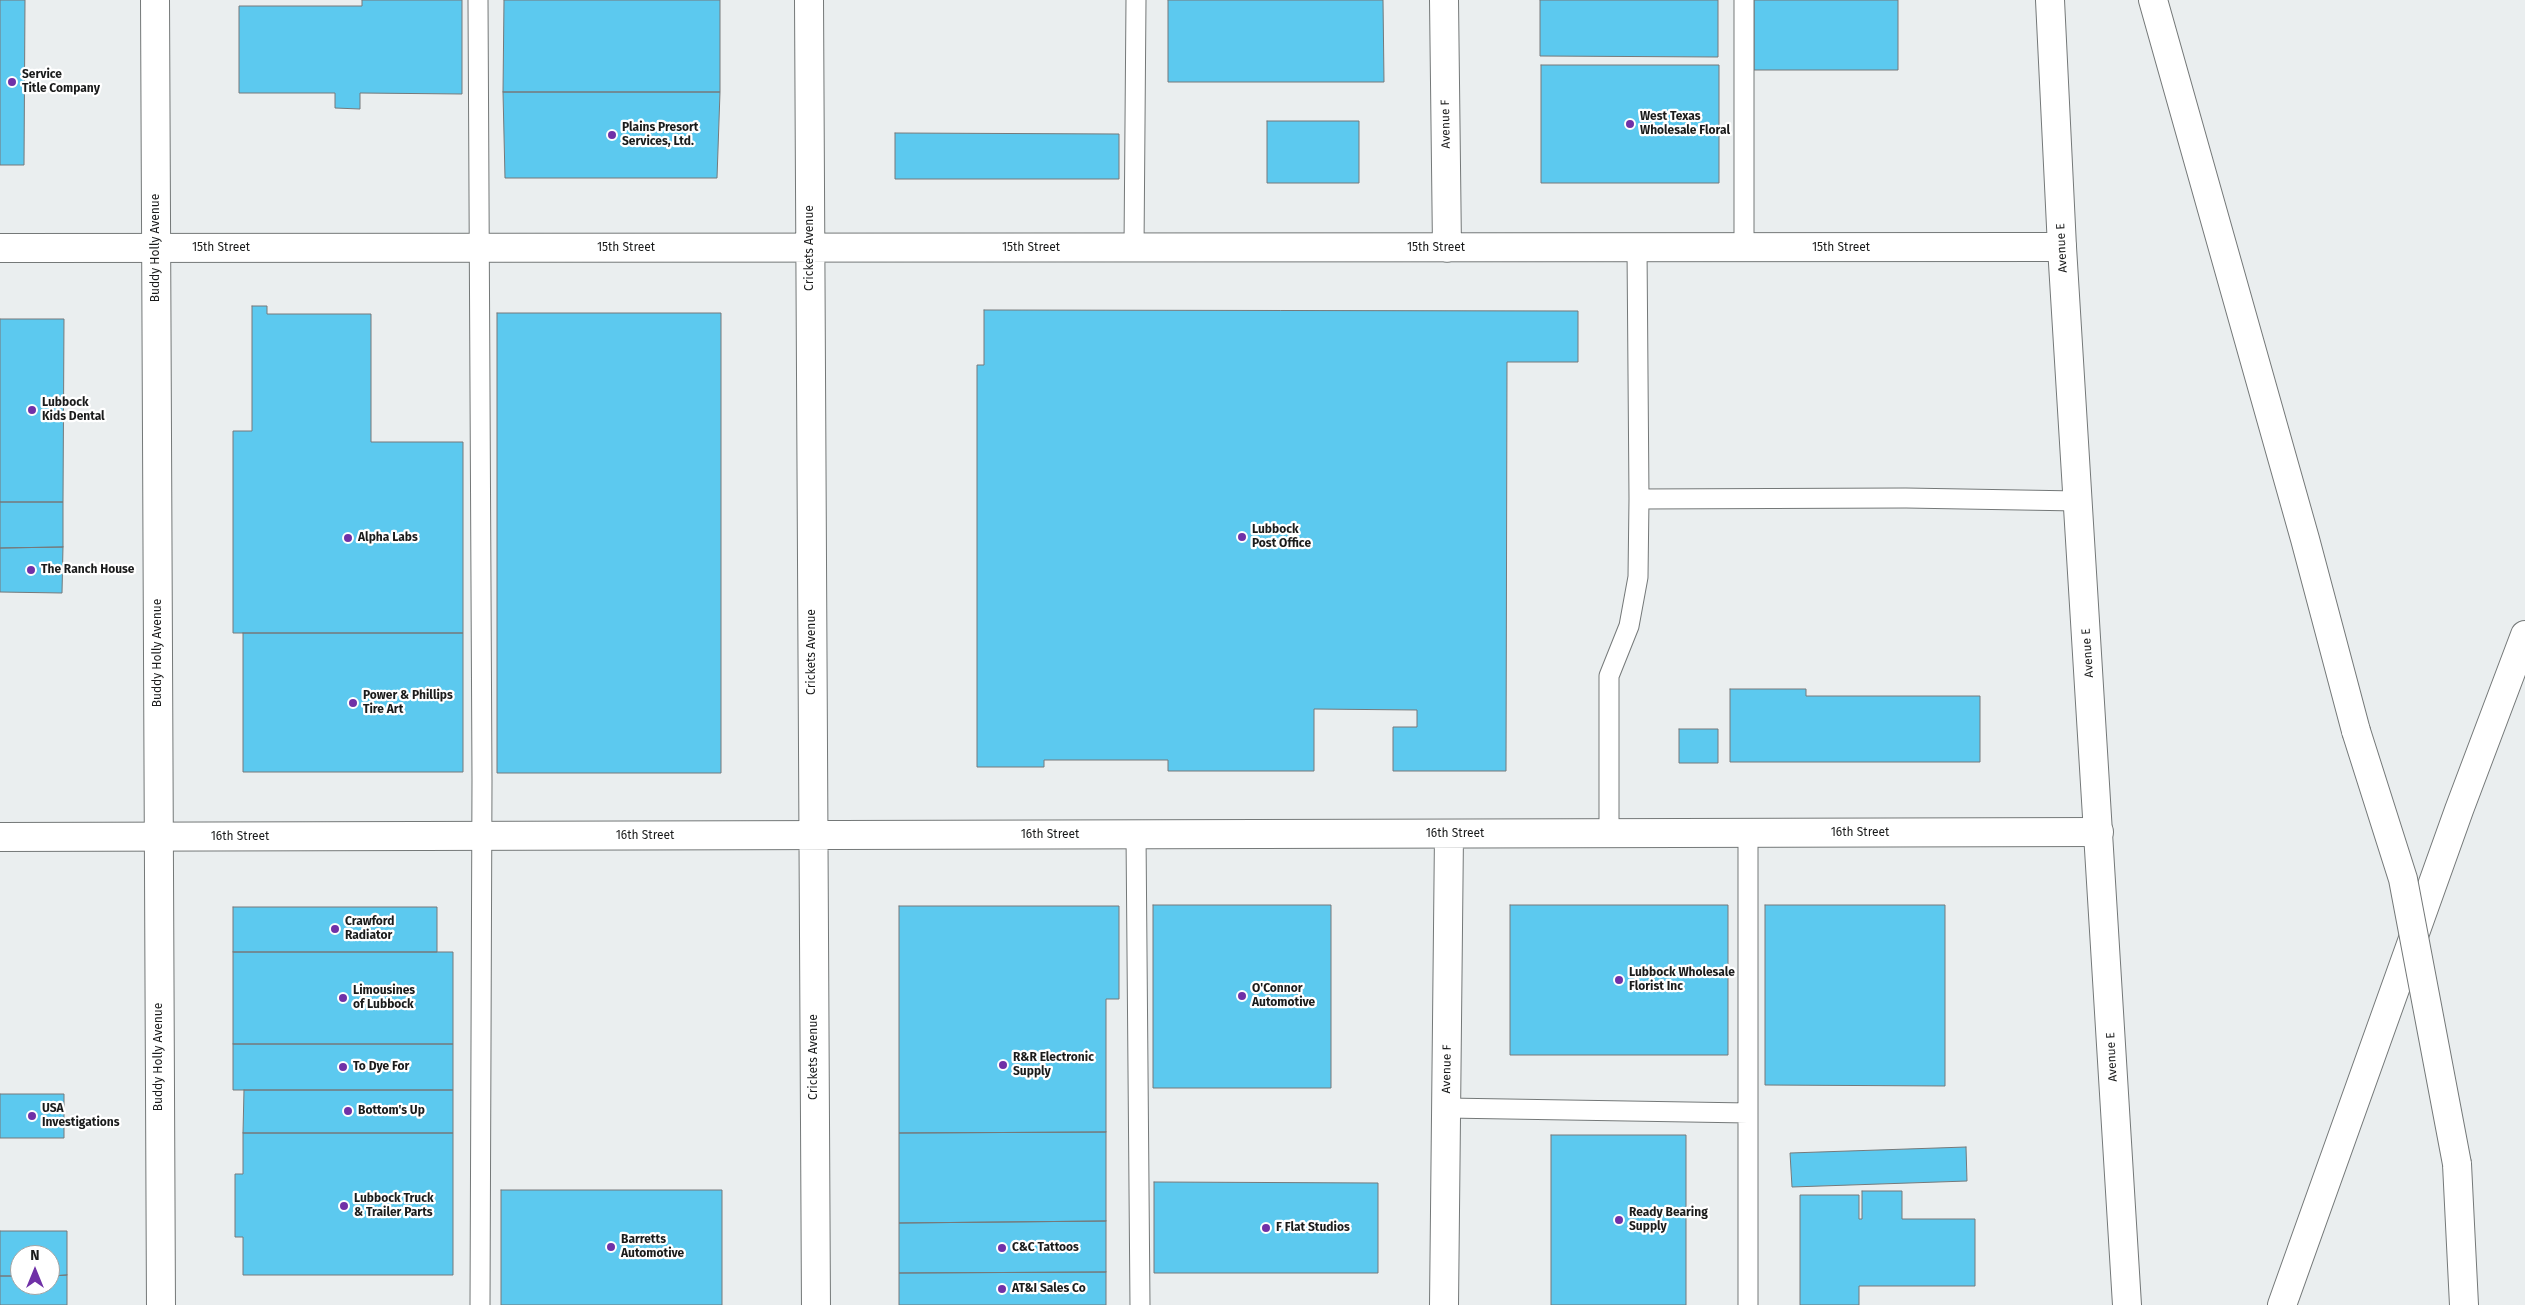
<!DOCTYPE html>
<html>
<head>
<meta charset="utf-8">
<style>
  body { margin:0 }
  #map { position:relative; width:2525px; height:1305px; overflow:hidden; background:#eaeeef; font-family:"Fira Sans",sans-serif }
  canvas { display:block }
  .north { position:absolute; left:10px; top:1245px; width:50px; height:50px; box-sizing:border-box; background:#fff; border:1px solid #a3a4a4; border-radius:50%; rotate:0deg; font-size:14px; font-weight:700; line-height:20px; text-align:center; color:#1a1b1b }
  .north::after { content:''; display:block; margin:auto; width:18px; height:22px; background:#7031a7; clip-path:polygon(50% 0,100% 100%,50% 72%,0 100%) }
</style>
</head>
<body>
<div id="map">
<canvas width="2525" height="1305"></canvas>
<div class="north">N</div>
</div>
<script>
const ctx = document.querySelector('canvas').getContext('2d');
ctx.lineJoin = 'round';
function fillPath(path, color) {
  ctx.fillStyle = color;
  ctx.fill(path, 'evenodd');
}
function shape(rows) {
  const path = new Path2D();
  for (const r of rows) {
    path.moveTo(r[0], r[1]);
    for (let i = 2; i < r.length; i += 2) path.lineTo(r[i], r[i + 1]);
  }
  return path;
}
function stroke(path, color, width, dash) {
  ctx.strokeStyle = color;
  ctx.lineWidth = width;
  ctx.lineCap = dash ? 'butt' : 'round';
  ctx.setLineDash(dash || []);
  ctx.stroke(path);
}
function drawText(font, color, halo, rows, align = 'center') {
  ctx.font = font + ' "Fira Sans",sans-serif';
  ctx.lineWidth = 4.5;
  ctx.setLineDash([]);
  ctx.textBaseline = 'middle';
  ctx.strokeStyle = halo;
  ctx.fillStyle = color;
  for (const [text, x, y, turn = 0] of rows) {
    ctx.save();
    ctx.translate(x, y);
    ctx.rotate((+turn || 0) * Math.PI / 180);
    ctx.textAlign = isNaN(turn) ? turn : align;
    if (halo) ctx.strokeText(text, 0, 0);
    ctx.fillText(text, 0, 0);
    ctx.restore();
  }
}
const building = shape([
  [0,0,25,0,24,165,0,165,0,0],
  [362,0,462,0,462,94,360,93,360,109,335,108,335,93,239,93,239,6,362,6,362,0],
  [504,0,720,0,720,92,503,92,504,0],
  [1168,0,1383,0,1384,82,1168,82,1168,0],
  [1540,0,1718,0,1718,57,1540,56,1540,0],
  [1754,0,1898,0,1898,70,1754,70,1754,0],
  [1541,65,1719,65,1719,183,1541,183,1541,65],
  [503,92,720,92,717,178,505,178,503,92],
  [1267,121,1359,121,1359,183,1267,183,1267,121],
  [895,133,1119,134,1119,179,895,179,895,133],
  [252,306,267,306,267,314,371,314,371,442,463,442,463,633,233,633,233,431,252,431,252,306],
  [984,310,1578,311,1578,362,1507,362,1506,771,1393,771,1393,727,1417,727,1417,710,1314,709,1314,771,1168,771,1168,760,1044,760,1044,767,977,767,977,365,984,365,984,310],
  [497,313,721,313,721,773,497,773,497,313],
  [0,319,64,319,63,502,0,502,0,319],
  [0,502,63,502,63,547,0,548,0,502],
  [63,547,62,593,0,592,0,548,63,547],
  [243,633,463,633,463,772,243,772,243,633],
  [1730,689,1806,689,1806,696,1980,696,1980,762,1730,762,1730,689],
  [1679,729,1718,729,1718,763,1679,763,1679,729],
  [1153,905,1331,905,1331,1088,1153,1088,1153,905],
  [1510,905,1728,905,1728,1055,1510,1055,1510,905],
  [1765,905,1945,905,1945,1086,1765,1085,1765,905],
  [899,906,1119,906,1119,999,1106,999,1106,1132,899,1133,899,906],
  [233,907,437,907,437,952,233,952,233,907],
  [233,952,453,952,453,1044,233,1044,233,952],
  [233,1044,453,1044,453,1090,233,1090,233,1044],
  [244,1090,453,1090,453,1133,243,1133,244,1090],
  [0,1094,64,1094,64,1138,0,1138,0,1094],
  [1106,1132,1106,1221,899,1223,899,1133,1106,1132],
  [243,1133,453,1133,453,1275,243,1275,243,1237,235,1237,235,1174,243,1174,243,1133],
  [1551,1135,1686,1135,1686,1305,1551,1305,1551,1135],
  [1966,1147,1967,1181,1792,1187,1790,1153,1966,1147],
  [1154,1182,1378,1183,1378,1273,1154,1273,1154,1182],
  [501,1190,722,1190,722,1305,501,1305,501,1190],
  [1862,1191,1902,1191,1902,1219,1975,1219,1975,1286,1859,1286,1859,1305,1800,1305,1800,1195,1859,1195,1859,1219,1862,1219,1862,1191],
  [1106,1221,1106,1272,899,1273,899,1223,1106,1221],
  [0,1231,67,1231,67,1275,50,1276,50,1255,20,1255,20,1276,0,1276,0,1231],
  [1106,1272,1106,1305,899,1305,899,1273,1106,1272],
  [67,1275,67,1305,0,1305,0,1276,20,1276,20,1285,50,1285,50,1276,67,1275]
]);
const lane = shape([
  [478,0,482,780,480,1305],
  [1744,0,1744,248],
  [1134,248,1136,0],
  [1637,248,1639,499,1906,498,2078,501],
  [1609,833,1609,676,1629,626,1638,577,1639,499],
  [1748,833,1748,1305],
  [1136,834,1140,1305],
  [1447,1108,1748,1113]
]);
const street = shape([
  [809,0,816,1305],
  [1444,0,1447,248],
  [0,248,2062,247],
  [0,837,2099,832],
  [1444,1305,1449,834]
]);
const secondary = shape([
  [155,0,161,1305],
  [2050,0,2062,247,2127,1305]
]);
const highway = shape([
  [2153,0,2305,539,2356,731],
  [2457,1164,2464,1305],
  [2282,1305,2459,810,2525,635]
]);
const highwayBridge = shape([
  [2356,731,2403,879,2457,1164]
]);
const markers = [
  [12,82,5,"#7031a7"],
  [1630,124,5,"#7031a7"],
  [612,135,5,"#7031a7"],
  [32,410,5,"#7031a7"],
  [1242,537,5,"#7031a7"],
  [348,538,5,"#7031a7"],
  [31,570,5,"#7031a7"],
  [353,703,5,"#7031a7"],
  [335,929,5,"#7031a7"],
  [1619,980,5,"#7031a7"],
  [1242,996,5,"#7031a7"],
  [343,998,5,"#7031a7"],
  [1003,1065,5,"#7031a7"],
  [343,1067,5,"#7031a7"],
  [348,1111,5,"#7031a7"],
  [32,1116,5,"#7031a7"],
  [344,1206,5,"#7031a7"],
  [1619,1220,5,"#7031a7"],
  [1266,1228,5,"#7031a7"],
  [611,1247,5,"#7031a7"],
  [1002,1248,5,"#7031a7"],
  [1002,1289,5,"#7031a7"]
];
const poiNames = [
  ["Service",22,75],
  ["Title Company",22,89],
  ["West Texas",1640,117],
  ["Wholesale Floral",1640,131],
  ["Plains Presort",622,128],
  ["Services, Ltd.",622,142],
  ["Lubbock",42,403],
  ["Kids Dental",42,417],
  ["Lubbock",1252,530],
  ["Post Office",1252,544],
  ["Alpha Labs",358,538],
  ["The Ranch House",41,570],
  ["Power & Phillips",363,696],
  ["Tire Art",363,710],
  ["Crawford",345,922],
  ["Radiator",345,936],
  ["Lubbock Wholesale",1629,973],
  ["Florist Inc",1629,987],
  ["O'Connor",1252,989],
  ["Automotive",1252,1003],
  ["Limousines",353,991],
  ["of Lubbock",353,1005],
  ["R&R Electronic",1013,1058],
  ["Supply",1013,1072],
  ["To Dye For",353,1067],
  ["USA",42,1109],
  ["Investigations",42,1123],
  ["Bottom's Up",358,1111],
  ["Lubbock Truck",354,1199],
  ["& Trailer Parts",354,1213],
  ["Ready Bearing",1629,1213],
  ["Supply",1629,1227],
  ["F Flat Studios",1276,1228],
  ["Barretts",621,1240],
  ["Automotive",621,1254],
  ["C&C Tattoos",1012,1248],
  ["AT&I Sales Co",1012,1289]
];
const streetNames = [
  ["Avenue F",1446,124,-91],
  ["Buddy Holly Avenue",156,248,-90],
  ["15th Street",221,248],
  ["15th Street",626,248],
  ["Crickets Avenue",810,248,-90],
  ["15th Street",1031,248],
  ["15th Street",1436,248],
  ["15th Street",1841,248],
  ["Avenue E",2062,248,-93],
  ["Crickets Avenue",812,652,-90],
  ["Buddy Holly Avenue",158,653,-90],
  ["Avenue E",2088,653,-94],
  ["16th Street",1860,833],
  ["16th Street",1455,834],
  ["16th Street",1050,835],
  ["16th Street",645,836],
  ["16th Street",240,837],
  ["Buddy Holly Avenue",159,1057,-90],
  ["Crickets Avenue",814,1057,-90],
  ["Avenue E",2112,1057,-93],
  ["Avenue F",1447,1069,-89]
];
fillPath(building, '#5cc9ef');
stroke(building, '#76797a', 1);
stroke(lane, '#747878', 21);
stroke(street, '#747878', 30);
stroke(secondary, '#747878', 30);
stroke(highway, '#747878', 30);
stroke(lane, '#fff', 19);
stroke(street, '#fff', 28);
stroke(secondary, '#fff', 28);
stroke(highway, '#fff', 28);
stroke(highwayBridge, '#747878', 30, []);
stroke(highwayBridge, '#fff', 28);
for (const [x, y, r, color] of markers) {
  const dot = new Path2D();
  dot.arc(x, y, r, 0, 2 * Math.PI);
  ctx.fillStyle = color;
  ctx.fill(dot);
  stroke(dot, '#fff', 2);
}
drawText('bold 12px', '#1a1b1b', '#fff', poiNames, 'left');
drawText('12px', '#1a1b1b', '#fff', streetNames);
</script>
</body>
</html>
